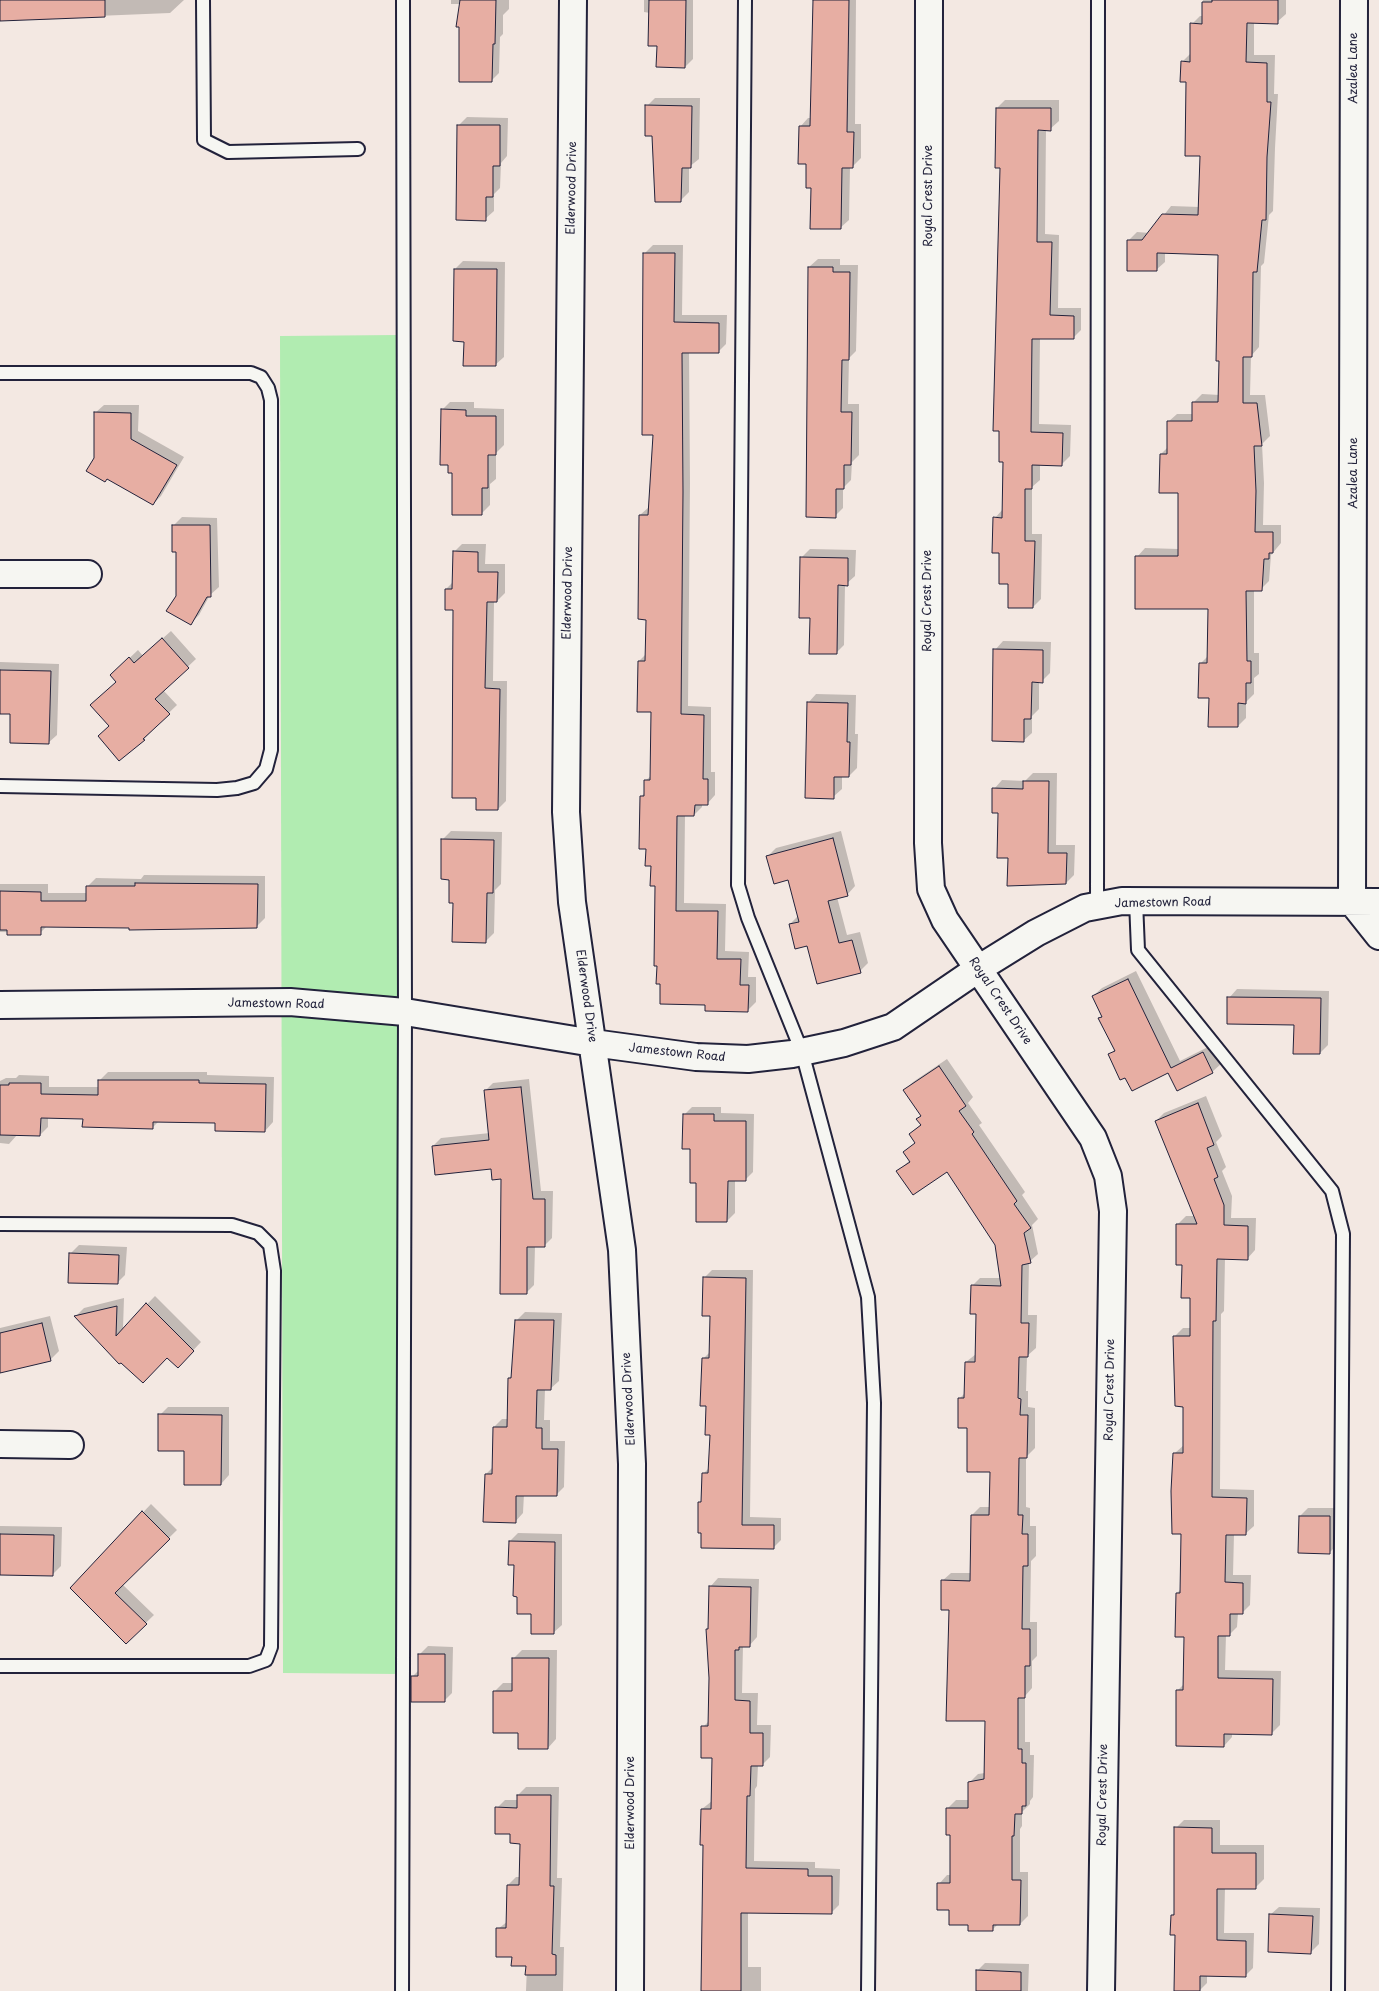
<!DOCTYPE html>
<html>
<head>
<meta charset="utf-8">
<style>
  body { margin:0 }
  canvas { display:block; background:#f3e8e2 }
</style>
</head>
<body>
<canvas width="1379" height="1991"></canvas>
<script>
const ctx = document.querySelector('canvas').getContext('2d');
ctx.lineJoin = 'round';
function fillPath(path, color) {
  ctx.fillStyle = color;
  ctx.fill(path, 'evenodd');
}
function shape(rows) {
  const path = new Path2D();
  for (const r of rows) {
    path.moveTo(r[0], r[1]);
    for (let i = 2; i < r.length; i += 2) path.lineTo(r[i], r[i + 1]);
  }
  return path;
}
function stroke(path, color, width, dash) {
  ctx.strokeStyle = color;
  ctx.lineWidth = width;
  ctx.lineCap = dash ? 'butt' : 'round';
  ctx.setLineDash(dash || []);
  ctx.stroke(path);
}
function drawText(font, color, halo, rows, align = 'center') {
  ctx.font = font + ' "Playpen Sans",sans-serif';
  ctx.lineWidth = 4.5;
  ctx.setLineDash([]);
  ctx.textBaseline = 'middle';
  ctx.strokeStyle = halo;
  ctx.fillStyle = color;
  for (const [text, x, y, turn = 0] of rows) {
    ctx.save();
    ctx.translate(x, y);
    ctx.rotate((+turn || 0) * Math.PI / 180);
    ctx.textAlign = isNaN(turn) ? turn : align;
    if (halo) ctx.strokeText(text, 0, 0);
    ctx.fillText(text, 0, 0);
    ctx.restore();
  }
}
const green = shape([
  [398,335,400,1674,283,1673,280,336]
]);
const shadow = shape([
  [0,0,184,0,170,13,0,20],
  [451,0,509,0,509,9,503,15,503,34,500,37,499,73,491,81,460,4,451,4],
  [644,0,693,0,693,59,685,67,658,45,650,13,644,12],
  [814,0,856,0,855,124,861,124,861,158,852,167,850,167,849,220,840,228,812,187,800,127,808,118,812,118],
  [1203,0,1286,0,1286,14,1277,22,1254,22,1254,55,1275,55,1274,94,1278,94,1275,148,1273,211,1269,215,1264,263,1261,266,1259,347,1251,356,1250,395,1265,395,1270,436,1262,444,1264,483,1263,525,1281,525,1281,543,1271,555,1269,581,1261,589,1254,589,1254,653,1259,653,1259,674,1254,678,1254,694,1246,702,1246,718,1238,726,1210,696,1200,664,1209,655,1209,608,1137,557,1145,548,1179,549,1179,491,1161,454,1168,447,1168,422,1177,414,1193,414,1193,403,1202,394,1220,395,1219,254,1165,252,1165,262,1156,270,1129,240,1137,232,1150,233,1171,206,1200,207,1201,155,1188,81,1182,62,1191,53,1192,24,1200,16,1203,16],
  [655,98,700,98,699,159,689,167,689,192,680,201,654,135,647,106],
  [1005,100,1059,100,1059,121,1050,129,1046,129,1045,234,1059,235,1058,308,1081,308,1081,330,1073,338,1040,338,1039,424,1071,425,1070,456,1062,464,1040,464,1040,480,1032,487,1032,534,1042,534,1041,599,1033,607,1009,583,1000,551,995,518,1003,509,1002,167,997,108],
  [467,117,508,118,507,156,501,163,500,188,494,194,494,211,485,219,459,125],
  [653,245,683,245,682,315,727,315,726,344,718,352,689,352,690,483,688,706,711,707,711,772,715,772,715,795,707,804,702,804,702,807,694,815,685,815,684,903,726,904,725,951,749,952,748,977,756,977,756,1002,748,1010,706,1004,656,884,647,848,641,797,645,792,645,781,652,775,652,711,639,661,646,654,647,618,640,515,649,507,654,434,645,253],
  [818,259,840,259,840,265,858,265,856,351,849,358,848,404,859,404,859,455,852,462,851,480,843,488,843,508,835,516,809,267],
  [463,261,505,262,504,357,495,365,455,269],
  [450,402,474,402,474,408,504,409,504,445,496,453,496,479,490,484,490,505,481,514,454,471,442,410],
  [104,405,139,405,138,431,184,457,161,496,153,504,95,458,95,413],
  [182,517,217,518,219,587,210,595,199,615,191,623,177,596,177,551,174,525],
  [462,544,486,544,485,564,505,564,505,593,497,601,494,601,493,681,507,681,506,801,498,809,454,609,446,589,453,582,454,552],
  [810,549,856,550,855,576,845,585,844,645,836,653,811,617,802,557],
  [171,631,196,659,163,690,177,705,151,730,152,731,144,739,119,759,111,726,120,667,138,650,143,656],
  [1003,641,1051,642,1050,673,1042,681,1039,681,1039,709,1032,716,1032,733,1023,741,995,650],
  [0,662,59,664,57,735,48,743,12,713,0,712],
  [816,694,856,695,855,734,858,734,857,768,849,776,842,776,842,789,833,797,808,703],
  [1033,773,1057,773,1056,845,1075,845,1074,875,1066,883,1009,857,994,789,1002,780,1025,781],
  [451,831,502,832,501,884,495,890,494,933,486,941,454,902,442,840],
  [841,831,855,886,847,895,837,897,847,935,860,932,868,963,860,971,808,945,790,924,798,916,789,879,768,856,776,848],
  [144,875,265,876,265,918,256,927,47,926,40,933,0,932,0,884,48,884,48,893,88,893,88,886,96,878,141,879],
  [1136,971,1180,1061,1212,1045,1221,1064,1212,1072,1169,1072,1126,1076,1110,1055,1115,1049,1100,1019,1103,1016,1093,996,1102,988],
  [1237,989,1329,991,1328,1045,1320,1053,1295,1024,1229,998],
  [947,1059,973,1097,968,1103,982,1123,979,1125,1025,1192,1022,1195,1038,1219,1032,1225,1038,1254,1029,1262,1028,1315,1037,1315,1036,1348,1027,1356,1026,1391,1028,1391,1028,1407,1035,1408,1035,1448,1026,1457,1026,1507,1030,1508,1030,1526,1036,1526,1036,1556,1031,1561,1030,1622,1037,1622,1037,1656,1032,1661,1032,1688,1025,1696,1025,1742,1030,1742,1030,1755,1034,1755,1033,1797,1030,1801,1030,1804,1022,1812,1022,1826,1020,1829,1020,1872,1028,1872,1028,1916,1020,1924,998,1924,992,1930,970,1924,951,1909,939,1884,947,1875,951,1875,951,1833,948,1808,956,1800,969,1800,970,1782,978,1774,985,1773,986,1720,942,1581,951,1573,971,1573,972,1515,980,1507,990,1507,991,1470,968,1427,959,1399,965,1393,966,1362,976,1354,978,1313,972,1286,980,1278,1001,1278,996,1244,947,1170,898,1171,910,1160,905,1152,916,1142,910,1134,921,1124,918,1119,922,1115,905,1090,913,1082],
  [108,1072,207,1072,207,1075,274,1077,273,1122,265,1131,216,1122,159,1121,152,1128,84,1117,48,1117,48,1127,40,1135,17,1135,9,1144,0,1143,0,1081,6,1078,16,1078,19,1075,49,1076,49,1087,100,1087,100,1080],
  [529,1079,541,1191,553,1191,552,1238,544,1246,535,1246,534,1285,526,1293,503,1177,492,1167,433,1146,441,1138,490,1133,485,1091,493,1083],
  [1206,1096,1222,1136,1216,1142,1226,1167,1222,1171,1232,1196,1231,1218,1256,1218,1255,1250,1247,1259,1225,1258,1224,1311,1221,1314,1220,1489,1254,1490,1254,1526,1245,1534,1234,1534,1233,1575,1251,1575,1250,1605,1242,1613,1238,1613,1237,1627,1229,1635,1226,1635,1225,1670,1281,1671,1280,1725,1272,1733,1232,1733,1232,1737,1224,1746,1178,1690,1185,1683,1186,1636,1177,1593,1182,1588,1183,1533,1175,1453,1184,1445,1184,1405,1175,1336,1183,1328,1191,1328,1191,1297,1183,1264,1178,1224,1186,1216,1195,1216,1156,1121,1164,1113],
  [692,1107,721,1107,721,1113,754,1114,753,1172,745,1180,735,1180,735,1213,727,1221,691,1148,684,1115],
  [79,1245,127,1247,125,1275,117,1283,71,1253],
  [712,1270,753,1270,750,1517,781,1518,781,1540,773,1548,699,1503,703,1499,703,1474,710,1467,711,1434,703,1359,711,1351,711,1315,704,1278],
  [155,1296,201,1342,186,1358,167,1356,121,1361,76,1316,84,1308,124,1298,123,1329],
  [525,1312,562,1313,559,1381,550,1389,545,1389,544,1420,550,1420,550,1441,565,1441,564,1487,556,1495,524,1494,523,1513,515,1522,486,1474,493,1467,494,1427,502,1419,509,1419,509,1378,513,1375,517,1320],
  [50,1316,59,1351,50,1360,0,1371,0,1328],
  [168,1407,229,1407,229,1475,221,1484,160,1415],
  [151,1504,177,1530,122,1584,154,1615,126,1642,72,1587],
  [1308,1508,1338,1508,1337,1545,1329,1553,1300,1516],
  [0,1526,62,1527,61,1566,53,1574,0,1574],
  [518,1533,562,1534,562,1625,553,1633,532,1613,515,1564,510,1541],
  [718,1578,759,1579,757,1637,749,1646,743,1645,742,1693,758,1693,757,1725,771,1725,770,1757,762,1765,758,1765,757,1786,755,1789,754,1861,815,1862,815,1868,840,1869,839,1905,831,1913,748,1912,748,1967,761,1967,761,1991,703,1991,704,1844,702,1809,712,1801,713,1757,703,1727,710,1720,710,1678,707,1629,709,1627,710,1587],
  [428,1646,453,1647,452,1693,444,1701,412,1677,420,1669,420,1654],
  [522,1650,557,1650,556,1739,548,1748,519,1732,495,1691,503,1683,513,1683,514,1658],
  [526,1787,559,1787,557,1878,562,1878,560,1947,564,1947,563,1991,526,1991,527,1965,513,1956,498,1929,508,1921,508,1885,516,1877,520,1877,521,1842,511,1833,497,1808,505,1800,518,1800,518,1795],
  [1184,1820,1220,1820,1220,1845,1264,1845,1264,1879,1256,1887,1225,1887,1224,1933,1254,1933,1253,1968,1245,1976,1207,1975,1207,1983,1199,1991,1176,1934,1172,1915,1175,1912,1176,1828],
  [1279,1907,1320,1908,1319,1944,1311,1952,1270,1915],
  [985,1963,1029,1964,1028,1991,977,1991,977,1971]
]);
const building = shape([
  [0,0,105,0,105,17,0,21,0,0],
  [460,0,496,0,495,44,493,44,492,82,459,82,459,27,456,27,460,0],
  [649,0,686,0,685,68,656,67,657,46,648,46,649,0],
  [813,0,849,0,847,132,854,132,853,168,842,168,841,229,810,229,811,188,806,188,806,164,798,164,799,126,810,126,813,0],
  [1212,0,1278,0,1278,24,1247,23,1246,62,1267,63,1267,102,1271,102,1267,157,1266,220,1262,220,1257,272,1253,272,1252,357,1243,357,1243,403,1257,403,1262,446,1254,446,1256,491,1255,532,1273,532,1273,553,1269,553,1269,559,1264,559,1262,591,1246,591,1247,661,1251,661,1251,683,1246,683,1246,704,1238,703,1238,727,1208,727,1209,698,1198,698,1199,663,1207,663,1208,609,1135,609,1135,556,1178,556,1178,493,1159,493,1160,454,1167,454,1167,421,1192,421,1192,402,1218,402,1219,361,1216,361,1218,255,1157,253,1157,271,1127,271,1127,240,1142,240,1162,214,1198,215,1200,156,1185,156,1186,82,1180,82,1181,61,1190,62,1190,23,1202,24,1202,2,1212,2,1212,0],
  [645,105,692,106,691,168,682,168,681,202,655,202,652,136,645,136,645,105],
  [996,108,1051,108,1051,131,1038,130,1037,242,1052,242,1050,315,1074,316,1074,339,1032,339,1031,432,1063,433,1062,466,1032,465,1032,489,1025,489,1025,541,1035,541,1033,608,1008,608,1008,584,999,584,999,553,992,553,993,517,1002,518,1003,462,999,462,999,431,993,431,1000,168,995,168,996,108],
  [457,125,500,125,500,166,493,166,493,197,486,197,486,221,456,220,457,125],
  [643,253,675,253,674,322,719,323,719,353,682,353,683,492,681,714,704,715,703,779,708,779,708,805,695,805,694,816,677,816,676,911,718,911,717,959,741,959,740,985,749,985,748,1012,705,1011,705,1005,660,1004,660,984,656,984,657,966,654,966,655,886,650,886,651,866,645,866,646,849,639,849,640,796,644,796,644,780,650,780,651,712,637,712,638,661,645,661,646,620,638,619,639,515,648,515,653,435,642,435,643,253],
  [808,267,833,267,833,272,850,272,849,360,842,360,841,412,852,412,851,465,844,465,844,489,836,489,836,518,806,517,808,267],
  [454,269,497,269,496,366,463,366,464,342,453,341,454,269],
  [441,409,466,410,466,416,496,416,496,455,488,455,488,488,482,488,482,515,452,515,452,473,448,473,448,465,440,465,441,409],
  [94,412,131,413,131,439,177,465,153,505,107,479,105,482,86,471,94,458,94,412],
  [172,525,210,525,211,597,207,597,191,625,166,611,176,596,176,552,172,552,172,525],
  [453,551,478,552,478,572,498,572,497,602,487,602,485,688,500,689,498,810,476,810,476,798,452,798,453,610,445,610,445,589,452,589,453,551],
  [800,557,848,558,848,586,838,585,837,654,809,654,810,618,799,618,800,557],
  [162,638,189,668,155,699,170,714,143,739,145,740,119,761,98,736,109,726,90,705,116,682,110,675,129,657,134,663,162,638],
  [993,649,1043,650,1043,683,1032,682,1031,719,1024,719,1024,742,992,741,993,649],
  [0,670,51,671,49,744,10,743,10,714,0,714,0,670],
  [807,702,848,703,847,742,850,742,849,777,834,777,834,799,805,798,807,702],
  [1023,781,1049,781,1048,853,1067,853,1066,884,1007,886,1008,858,997,858,998,813,992,813,992,788,1023,789,1023,781],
  [833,838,848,896,828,901,839,943,852,940,861,973,817,984,807,946,795,949,789,924,799,922,788,880,774,884,766,856,833,838],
  [441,839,494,840,493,893,487,893,486,943,452,942,453,903,449,903,449,880,441,879,441,839],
  [135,883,258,884,257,928,129,930,129,928,41,927,41,935,7,935,7,930,0,930,0,891,41,892,41,901,86,901,86,886,135,886,135,883],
  [1128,979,1171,1068,1203,1052,1213,1073,1177,1091,1168,1073,1132,1091,1125,1078,1120,1080,1108,1054,1115,1051,1098,1018,1102,1017,1092,996,1128,979],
  [1227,997,1321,998,1320,1054,1293,1054,1294,1025,1227,1024,1227,997],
  [939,1066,966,1106,959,1111,974,1132,972,1134,1017,1201,1014,1204,1031,1228,1024,1233,1031,1263,1022,1265,1021,1323,1029,1323,1028,1357,1019,1357,1018,1398,1021,1399,1020,1415,1028,1415,1027,1458,1019,1458,1018,1515,1023,1515,1022,1534,1028,1534,1028,1566,1023,1566,1022,1629,1030,1629,1030,1666,1025,1666,1025,1698,1018,1698,1018,1749,1022,1749,1022,1763,1026,1763,1026,1806,1022,1806,1022,1814,1015,1814,1014,1836,1012,1836,1012,1880,1021,1880,1020,1925,993,1925,993,1931,968,1931,968,1925,949,1925,949,1910,937,1910,937,1883,950,1883,950,1835,946,1835,946,1808,968,1808,968,1782,984,1779,985,1721,946,1721,949,1610,941,1610,941,1580,970,1581,971,1515,989,1515,990,1472,967,1472,967,1428,958,1428,958,1398,964,1398,965,1362,975,1362,976,1314,970,1314,971,1285,1001,1286,995,1245,947,1172,913,1195,896,1171,910,1162,903,1152,915,1143,909,1134,921,1125,916,1119,921,1116,903,1090,939,1066],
  [98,1080,199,1080,199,1083,266,1084,265,1132,215,1131,215,1123,153,1122,153,1129,82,1127,83,1119,41,1118,40,1136,0,1135,0,1085,9,1085,9,1083,41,1083,41,1094,98,1095,98,1080],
  [521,1087,533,1199,545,1199,545,1247,527,1247,527,1294,500,1294,501,1179,492,1180,491,1169,435,1175,432,1146,489,1140,484,1090,521,1087],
  [1198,1103,1214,1145,1207,1148,1218,1177,1214,1179,1224,1205,1224,1225,1248,1226,1248,1260,1217,1259,1216,1321,1213,1321,1212,1497,1247,1498,1246,1535,1226,1535,1225,1582,1243,1583,1243,1614,1230,1614,1230,1636,1218,1636,1218,1678,1273,1679,1272,1735,1224,1734,1224,1747,1176,1746,1176,1690,1183,1690,1184,1637,1175,1637,1176,1593,1180,1593,1181,1534,1172,1534,1171,1491,1173,1453,1183,1453,1183,1407,1175,1406,1173,1336,1190,1336,1190,1298,1181,1298,1182,1265,1176,1265,1176,1224,1197,1224,1155,1121,1198,1103],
  [683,1114,714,1114,714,1121,746,1121,746,1181,728,1181,727,1222,696,1222,696,1183,690,1183,690,1149,682,1149,683,1114],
  [69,1253,119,1255,118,1284,68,1283,69,1253],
  [703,1277,746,1278,742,1525,774,1525,774,1549,701,1548,701,1533,698,1533,698,1502,701,1502,702,1473,708,1473,710,1435,705,1435,706,1406,700,1406,702,1358,709,1358,710,1316,702,1316,703,1277],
  [146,1303,194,1351,178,1368,167,1358,143,1383,121,1363,119,1364,74,1316,117,1306,116,1336,146,1303],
  [515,1320,554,1320,551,1390,537,1390,536,1428,542,1428,542,1449,558,1449,557,1496,516,1496,516,1523,483,1522,485,1474,492,1474,493,1427,507,1427,508,1378,511,1378,515,1320],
  [42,1323,51,1361,0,1373,0,1333,42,1323],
  [158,1414,222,1415,221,1485,184,1485,184,1451,158,1451,158,1414],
  [142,1511,170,1539,115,1593,147,1624,126,1644,70,1588,142,1511],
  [1299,1516,1330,1516,1330,1554,1298,1553,1299,1516],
  [0,1534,54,1535,53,1576,0,1575,0,1534],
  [509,1541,555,1542,554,1634,531,1634,531,1614,517,1614,517,1597,513,1596,514,1565,508,1565,509,1541],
  [709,1586,751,1587,750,1647,739,1647,739,1650,735,1650,735,1700,750,1701,750,1733,763,1733,763,1766,751,1766,750,1796,747,1796,746,1868,808,1869,808,1876,832,1876,832,1914,741,1913,741,1991,701,1991,703,1845,700,1845,701,1809,711,1809,712,1758,701,1758,701,1726,708,1726,709,1678,706,1629,708,1629,709,1586],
  [418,1654,445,1654,445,1702,411,1702,411,1676,418,1676,418,1654],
  [512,1658,549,1658,548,1749,518,1749,518,1733,493,1733,493,1691,512,1691,512,1658],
  [517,1795,551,1795,550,1886,554,1886,552,1954,556,1955,556,1975,525,1975,526,1966,511,1966,512,1957,496,1957,496,1928,506,1928,507,1885,519,1885,520,1844,510,1843,510,1834,495,1834,495,1807,517,1808,517,1795],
  [1174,1827,1212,1828,1212,1853,1256,1853,1256,1889,1217,1889,1217,1940,1246,1941,1246,1977,1200,1976,1200,1991,1174,1991,1175,1935,1170,1935,1171,1915,1174,1915,1174,1827],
  [1269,1914,1313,1916,1311,1954,1268,1952,1269,1914],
  [976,1970,1021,1972,1021,1991,976,1991,976,1970]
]);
const service = shape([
  [203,0,204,140,228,152,358,149],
  [745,0,738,885,748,918,802,1052,868,1297,874,1403,868,1991],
  [0,373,251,373,261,377,268,388,271,400,271,750,266,769,254,783,237,788,217,790,0,786],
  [1136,901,1138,950,1332,1191,1343,1234,1338,1991],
  [1097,906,1098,0],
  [0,1224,232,1225,258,1233,270,1245,274,1271,271,1647,266,1660,249,1666,0,1666],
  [402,1991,405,1012,403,0]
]);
const minor = shape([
  [573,0,566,812,572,902,622,1250,632,1464,630,1991],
  [929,0,928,843,931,889,945,920,1093,1138,1108,1176,1113,1211,1101,1991],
  [1354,0,1352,902,1379,936],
  [0,574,88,574],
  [0,1005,290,1002,405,1012,593,1043,696,1057,748,1059,792,1054,844,1043,893,1027,978,969,1036,933,1085,908,1122,901,1379,902],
  [0,1444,70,1445]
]);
const streetNames = [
  ["Azalea Lane",1354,68,-90],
  ["Elderwood Drive",572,188,-89],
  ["Royal Crest Drive",929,196,-90],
  ["Azalea Lane",1354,473,-90],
  ["Elderwood Drive",568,593,-89],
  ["Royal Crest Drive",928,601,-90],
  ["Jamestown Road",1163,903,-1],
  ["Elderwood Drive",586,996,82],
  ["Royal Crest Drive",1000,1001,56],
  ["Jamestown Road",276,1004,1],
  ["Jamestown Road",677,1053,6],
  ["Royal Crest Drive",1110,1390,-89],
  ["Elderwood Drive",629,1399,-93],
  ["Royal Crest Drive",1103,1795,-89],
  ["Elderwood Drive",631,1803,-90]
];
fillPath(green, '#b1ecb1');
fillPath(shadow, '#0003');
fillPath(building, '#e7aea3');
stroke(building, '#22223b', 1);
stroke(service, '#22223b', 16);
stroke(minor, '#22223b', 30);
stroke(service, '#f6f6f2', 12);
stroke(minor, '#f6f6f2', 26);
drawText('12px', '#22223b', '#f6f6f2', streetNames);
</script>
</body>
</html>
